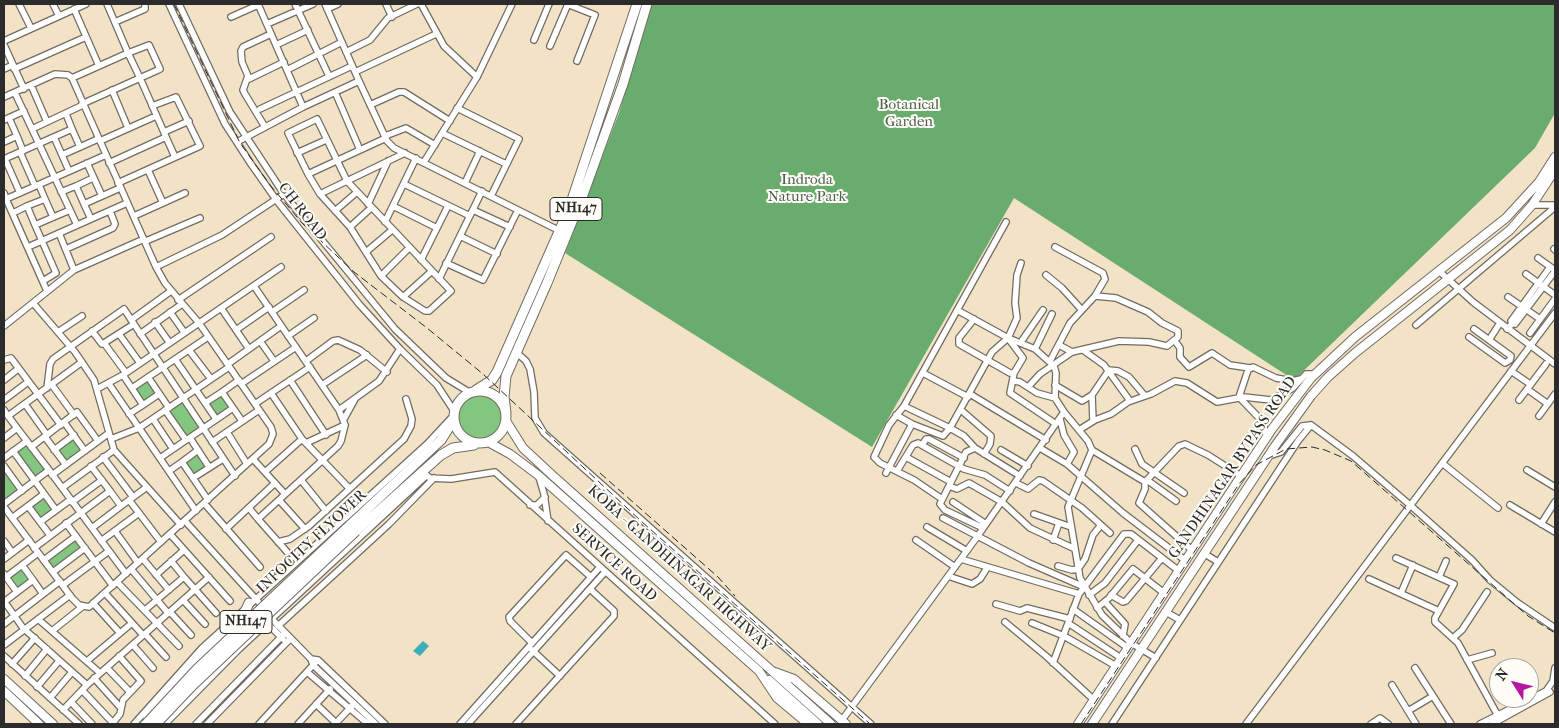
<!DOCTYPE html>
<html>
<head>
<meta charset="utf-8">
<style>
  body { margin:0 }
  #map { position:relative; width:1559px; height:728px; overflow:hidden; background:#f2e3c7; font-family:"IM FELL French Canon",serif }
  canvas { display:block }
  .frame { position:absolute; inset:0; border:5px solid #2b2b2b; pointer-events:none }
  .north { position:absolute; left:1489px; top:658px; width:50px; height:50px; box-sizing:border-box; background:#fdfcf7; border:1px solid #a9a8a5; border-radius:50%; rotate:306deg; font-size:14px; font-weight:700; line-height:20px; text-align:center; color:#2b2b2b }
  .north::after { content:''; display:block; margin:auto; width:18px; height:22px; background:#b5179e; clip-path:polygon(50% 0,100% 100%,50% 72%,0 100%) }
</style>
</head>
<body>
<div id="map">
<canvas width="1559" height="728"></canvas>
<div class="frame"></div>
<div class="north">N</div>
</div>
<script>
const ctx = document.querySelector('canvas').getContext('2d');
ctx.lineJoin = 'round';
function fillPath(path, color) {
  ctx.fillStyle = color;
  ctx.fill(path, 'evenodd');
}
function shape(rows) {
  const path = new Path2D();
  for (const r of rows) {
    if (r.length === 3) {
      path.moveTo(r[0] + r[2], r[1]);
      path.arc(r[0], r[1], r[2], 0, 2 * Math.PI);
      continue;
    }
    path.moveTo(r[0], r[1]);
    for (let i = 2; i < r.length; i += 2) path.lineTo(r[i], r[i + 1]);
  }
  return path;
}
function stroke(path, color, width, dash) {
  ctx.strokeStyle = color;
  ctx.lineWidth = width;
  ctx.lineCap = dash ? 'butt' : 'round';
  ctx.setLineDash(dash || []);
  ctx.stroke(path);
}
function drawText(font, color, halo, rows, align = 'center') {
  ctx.font = font + ' "IM FELL French Canon",serif';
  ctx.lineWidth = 4;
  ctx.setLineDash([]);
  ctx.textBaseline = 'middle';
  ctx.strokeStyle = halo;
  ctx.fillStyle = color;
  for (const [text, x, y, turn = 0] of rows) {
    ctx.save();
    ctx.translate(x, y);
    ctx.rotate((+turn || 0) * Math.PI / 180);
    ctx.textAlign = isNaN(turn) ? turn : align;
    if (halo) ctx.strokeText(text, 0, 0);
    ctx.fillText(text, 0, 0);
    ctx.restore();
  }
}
const green = shape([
  [148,379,158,393,144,402,135,389],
  [479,416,23],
  [221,394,230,408,217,417,208,404],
  [183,402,200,428,186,438,168,412],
  [73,438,83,451,66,463,57,450],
  [27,444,46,470,35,478,16,452],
  [198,453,207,466,194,475,185,462],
  [4,468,19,490,4,501],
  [44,497,54,510,41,519,31,507],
  [75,539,83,548,54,570,47,560],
  [21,568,31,580,18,590,9,577]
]);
const forest = shape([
  [651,4,1555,4,1555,113,1535,148,1294,380,1014,198,872,447,565,253,619,113]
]);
const water = shape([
  [423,641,429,646,420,656,413,651]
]);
const minor = shape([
  [19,4,31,28],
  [53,4,59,16],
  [169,4,225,124,251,164,277,201,359,304,400,349,437,385,454,411],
  [179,4,230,112,284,194,395,329,446,378,469,392],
  [258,4,303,107],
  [295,4,329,76],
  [325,4,359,81],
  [386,4,392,17],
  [421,4,444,46,477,77],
  [567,4,595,15,577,61],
  [74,9,99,66],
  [327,9,338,4],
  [231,17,258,5],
  [115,22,145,9,145,4],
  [267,24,313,4],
  [534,40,549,4],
  [4,41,86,4],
  [4,45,24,89],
  [276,45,308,30],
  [550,46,568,4],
  [346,52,370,40,388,18,417,4],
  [4,69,13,65],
  [14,69,86,37],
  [287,70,342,42],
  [355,72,436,34],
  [72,78,128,53,107,4],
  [249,79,284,62],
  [31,85,47,122],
  [112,90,128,128],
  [335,92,360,150],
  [15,93,32,129],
  [4,97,55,74,68,75,72,78,156,267],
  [82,104,140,78,158,70,160,69,149,45,128,53,140,78,166,137,175,157],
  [370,105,399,92,404,92,450,121],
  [457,108,519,139,491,196],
  [260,109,352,66],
  [9,118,17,136],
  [317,119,347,181,451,291,429,311,425,311,403,297,381,276,350,227,320,194,308,174,288,133,317,119],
  [4,120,24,111],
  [265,127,245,94,243,90,248,76,242,62,241,51,243,47,271,34],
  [72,129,80,147],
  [164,132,189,121],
  [442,133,506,164],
  [385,136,406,128,435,145],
  [54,137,69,171],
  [100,141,156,116],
  [4,142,17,136,23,151],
  [237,142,303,107,359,81,387,141,394,148,560,231],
  [20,152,35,186],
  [297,153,326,140],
  [62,155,98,139],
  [4,159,72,129,66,114],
  [5,159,20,193],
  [424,162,477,77,512,4],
  [87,163,102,196],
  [109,163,166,137],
  [148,170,163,203],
  [308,174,386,138],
  [118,183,200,146,176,97,152,106],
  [465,183,480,151],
  [404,184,470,216],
  [39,185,45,199],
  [76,186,93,178],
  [61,192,76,186,84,204],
  [4,193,6,199,106,155],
  [320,194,405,153],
  [6,199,47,291],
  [368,204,388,161],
  [1532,205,1555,205],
  [27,206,45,199,53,217],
  [393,206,437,228],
  [473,210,510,227],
  [335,211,357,192],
  [13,213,27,206,35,225],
  [134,216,185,193],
  [91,219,84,204,120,188],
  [385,222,416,158],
  [77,225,32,129,83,105],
  [350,227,371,208],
  [59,233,74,270],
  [460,236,497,254],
  [146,241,200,218],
  [28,247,127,203],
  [66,249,113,228,115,224,110,211],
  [1554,249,1555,250],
  [366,252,392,230],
  [1538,258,1552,268],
  [421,260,448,206],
  [446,263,483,280,518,210],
  [1439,271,1473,302,1555,364],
  [1526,274,1555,295],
  [1046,275,1062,288,1081,309],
  [381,276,409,248],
  [439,279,482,191],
  [43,281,56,273,35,225,70,210],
  [254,286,339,410,345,425,341,441,338,446,258,519,296,562],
  [403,297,432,271],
  [1508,297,1540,319],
  [178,300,271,237],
  [33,303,75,352,94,380,114,450,181,525],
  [221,308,249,349],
  [957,310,1008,338],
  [170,312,184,332],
  [272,312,304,290],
  [974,319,959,338,959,344,1010,373,1014,373,1023,358,1008,338,1017,318,1015,303,1017,275,1021,263],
  [131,320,171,291],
  [155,322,169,342],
  [1513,323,1515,324,1555,271],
  [1416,325,1555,207],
  [4,326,74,270,144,239],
  [1507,329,1513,323,1511,321,1550,267],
  [236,330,269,307],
  [92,331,102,344,104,343],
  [58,332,82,316],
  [1530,333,1555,299],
  [119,334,140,363],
  [140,334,182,304],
  [288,336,314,318],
  [1469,337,1505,363,1510,360,1511,356,1474,329],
  [1489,340,1500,323],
  [260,341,274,361],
  [1175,341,1180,348,1180,357,1189,367,1212,353,1230,365,1250,368],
  [1021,342,1043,310],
  [1059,345,1072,352],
  [1035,349,1052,314],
  [189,350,211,379],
  [1083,350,1104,365,1130,401],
  [517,353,526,361,530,369,534,392,535,418,544,433,871,724],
  [175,359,216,419],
  [4,360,11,358,61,425],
  [306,361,333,341,338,340,360,350,387,372],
  [1050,361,1070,323,1095,296,1105,279,1103,273,1055,247],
  [228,364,281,326],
  [310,367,271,393,302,439,349,488],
  [1511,371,1530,384],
  [126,373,104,343,134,324],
  [923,373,968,397],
  [1014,373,1010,393,1056,424],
  [123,375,143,405,129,414],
  [148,377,169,408],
  [4,380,18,369],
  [239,380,222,392,242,421],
  [290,380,326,435],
  [1014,381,1020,382,1037,393,1055,398],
  [109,384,196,511],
  [241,384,296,347],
  [52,385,74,415],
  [322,385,367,355],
  [1055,385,1082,401,1092,395],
  [1028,387,1040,374,1072,352,1119,341,1149,342,1167,346,1178,337,1178,331,1162,323,1148,312,1116,298,1095,296],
  [47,388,50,364,53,359,124,309,235,476],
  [132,388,208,337],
  [97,389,123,375,281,267],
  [1527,389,1548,404],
  [970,394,1046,440],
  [4,400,28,382],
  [1519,400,1546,364],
  [205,403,222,392],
  [25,404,47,435],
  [255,404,271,393],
  [143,405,159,394],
  [904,406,889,425,874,457,880,463,914,480,942,499],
  [4,410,8,416,82,362],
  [165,410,186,440],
  [339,410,379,381,400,349],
  [961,410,991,436,990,444,984,454],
  [1064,412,1088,441,1092,450,1068,507,1080,578,1102,615,1131,643,1156,658],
  [1539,416,1555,394],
  [153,419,173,449],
  [344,419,355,399],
  [1060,419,1064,435,1074,452,1067,464],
  [1093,421,1092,395,1109,370,1118,371,1129,377,1145,396],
  [64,422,85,451],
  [912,424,943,436,950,428,964,436,975,448,1020,476],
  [1079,430,1095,420,1111,414,1128,402,1151,394,1175,381,1187,383,1217,402,1244,397,1271,400,1293,388,1306,374,1315,374],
  [227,432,247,464],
  [45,437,66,465],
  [1267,437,1262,421,1239,397,1248,370,1253,367,1276,378,1292,381,1301,379],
  [4,438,17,428,8,416],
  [190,438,209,467],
  [111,439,139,428,229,367],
  [212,442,259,410],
  [306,443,345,425],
  [922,445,926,439,929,439,964,458],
  [31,447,77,412,98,441],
  [975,448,966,452,940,504,945,510,983,528],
  [1040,448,1067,464,1123,513,1186,561],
  [1135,449,1142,464,1184,493],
  [54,450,74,435],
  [1001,450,1028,466],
  [1092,450,1145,482,1145,489,1139,503,1193,551],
  [13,451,56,510],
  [1269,456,1281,452,1302,426,1311,425,1353,456,1410,505,1472,560,1490,580,1518,603,1555,628],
  [103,457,133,497],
  [906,457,951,482],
  [4,458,27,441],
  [160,458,233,408],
  [253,459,285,494],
  [182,462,198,450],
  [1442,463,1498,508],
  [4,466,22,491],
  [91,466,110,491],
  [49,470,126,574],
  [1527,470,1555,487],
  [169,471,182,462,208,500],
  [421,471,430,478,451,479,495,472,775,724],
  [897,471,913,445,918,443,964,469,985,475,1010,491],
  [265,472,302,439],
  [886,473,912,424,896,415],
  [52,475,109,433],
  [539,477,544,494,548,521],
  [193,478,223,459],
  [301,480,326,511],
  [1147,480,1176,501],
  [1145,482,1179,446,1185,444,1208,455,1241,476],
  [1016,483,1028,489,1039,480,1043,481,1082,508,1110,533],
  [949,486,957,489,969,483,1002,502,1030,528,1075,549],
  [62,488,114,450],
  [279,500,305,529],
  [72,502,102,480],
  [953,502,986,524],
  [204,503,260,567],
  [4,504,49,470,17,428],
  [530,505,537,505,545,497],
  [1510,505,1555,532],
  [28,506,50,535],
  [4,507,72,598,79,605,89,607,269,444,273,434,271,427,199,323,165,283,156,267,222,235,284,194],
  [249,508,258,519],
  [139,513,161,542],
  [1034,514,1071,527],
  [12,518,44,494],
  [943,518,1029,563,1084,587],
  [185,521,264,608],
  [40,522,70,500],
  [66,523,113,586],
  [1541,524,1555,502],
  [927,527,967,551],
  [92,528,121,506],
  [226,529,275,483],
  [115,531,138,563],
  [170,534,230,601],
  [916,540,955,567],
  [1053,540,1059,523],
  [4,541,12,552],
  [101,541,139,513,129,500],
  [278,542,290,539,309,526,404,439,411,426,412,419,406,399],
  [34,548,110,491,121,506,147,487],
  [1205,554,1218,562],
  [1396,558,1454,584,1435,618,1435,622,1458,643,1498,716],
  [4,559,29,540],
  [143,559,169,590],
  [961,559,1079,594],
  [44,560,76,536],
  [171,561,184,577],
  [1058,566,1072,570,1078,569,1085,559,1093,535,1101,525],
  [131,569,168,613],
  [53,572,85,548],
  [4,574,6,577,22,565],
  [156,575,184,550],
  [948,576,972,584,980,579,987,568],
  [6,577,17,592],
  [1439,577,1446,561],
  [1369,579,1439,611],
  [33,580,22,565,38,553],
  [117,582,179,646],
  [63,585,109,551],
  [105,593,143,635],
  [1401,593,1413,565],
  [1089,595,1105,583,1138,540],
  [1111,595,1123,602,1126,601,1162,558],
  [183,600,205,624],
  [4,601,23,628,87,685],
  [4,602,33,580,43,594],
  [1105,602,1125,624,1123,636],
  [93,603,120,633],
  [996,604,1020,611,1027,608,1070,619],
  [1097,608,1109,598,1133,569,1164,593],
  [1073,609,1128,648],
  [145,610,184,577,216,613],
  [170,612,191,635],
  [1166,612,1180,620],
  [269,616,311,659,313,665,376,724],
  [38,619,100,673],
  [1005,622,1046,656,1094,700],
  [267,623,283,639],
  [1032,623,1064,636,1116,666],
  [1068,623,1121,658],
  [4,624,60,581],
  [278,626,389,524,434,478],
  [52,631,82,607],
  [145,634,166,657],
  [1453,638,1462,630,1487,592],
  [532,643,510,621,509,617,566,555,591,577],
  [4,645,70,595],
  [133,645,153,668],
  [532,650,560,676],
  [4,656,79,724],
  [311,659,318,660,385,724],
  [1467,660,1492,653],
  [87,661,132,623],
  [1053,663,1079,594,1124,534,1131,534,1179,571],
  [12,664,35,638],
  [107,668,130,692],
  [1415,668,1451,724],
  [307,672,368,724],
  [25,676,47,649],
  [94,678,120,707],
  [1392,685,1416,724],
  [37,687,59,661],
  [82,690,113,723],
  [50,698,72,672],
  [71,702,92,724],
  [316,704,336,723],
  [63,710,87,685,209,577],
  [1408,711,1433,696],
  [842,720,977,537,1064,412,1055,398,1056,373,1054,366,1035,349,1008,338,992,352,950,428,904,406,1006,222],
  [112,724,120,714,123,700,141,681,119,656],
  [134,724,202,648,427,444,454,415],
  [165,724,239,649,426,476],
  [196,724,285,633],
  [207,724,290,639],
  [259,724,315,663],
  [298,724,330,689],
  [335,724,352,706],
  [460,724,600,567],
  [468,724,605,572],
  [516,724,614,616,614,611,590,589],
  [1112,724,1298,441,1311,425],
  [1246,724,1555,313],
  [1371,724,1380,718,1388,724],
  [1480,724,1546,691,1553,681,1555,668],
  [1492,724,1550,692]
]);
const major = shape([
  [506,421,523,448,552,475,772,671,794,679,846,724],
  [488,442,510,454,538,475,759,671,777,698,808,724],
  [773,672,831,724],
  [4,679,53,724],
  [769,680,818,724],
  [4,691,39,724],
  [1078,724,1272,429,1311,378,1355,337,1506,218,1539,182,1555,157],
  [1092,724,1275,446,1311,396,1328,377,1355,353,1510,230,1532,205,1555,170]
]);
const highway = shape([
  [476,390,492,380,497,372,569,209,637,4],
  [480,417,26],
  [506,413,504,397,506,376,547,283,584,192,623,84,647,4],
  [350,525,441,440,453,421],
  [356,531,441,455,453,448,474,445],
  [148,718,167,692,244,614,249,603]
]);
const rail = shape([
  [174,4,240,143,270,185,303,224,354,272,427,328,483,374,641,521,870,724],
  [600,473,718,577,735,596],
  [1081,724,1239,484,1256,465,1286,449,1312,447,1325,450,1351,461,1528,616,1555,633]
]);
const highwayBridge = shape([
  [146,724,197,669,350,525],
  [156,724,193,685,356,531]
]);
const shields = [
  [576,209,52],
  [246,622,52]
];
const shieldNames = [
  ["NH147",576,209],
  ["NH147",246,622]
];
const parkNames = [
  ["Botanical",909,105],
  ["Garden",909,122],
  ["Indroda",807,180],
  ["Nature Park",807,197]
];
const streetNames = [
  ["CH ROAD",302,212,52],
  ["GANDHINAGAR BYPASS ROAD",1233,468,-56],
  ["INFOCITY FLYOVER",312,542,-43],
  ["SERVICE ROAD",614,563,42],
  ["KOBA - GANDHINAGAR HIGHWAY",679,569,42]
];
fillPath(green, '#83c67f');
fillPath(forest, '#6aab6e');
fillPath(water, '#3faebb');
stroke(minor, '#716b62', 8);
stroke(major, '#716b62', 10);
stroke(highway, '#716b62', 11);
stroke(minor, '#fff', 5.5);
stroke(major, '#fff', 8);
stroke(highway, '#fff', 9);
stroke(rail, '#2b2b2b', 1, [8, 4]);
stroke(highwayBridge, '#716b62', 11, []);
stroke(highwayBridge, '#fff', 9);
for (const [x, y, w] of shields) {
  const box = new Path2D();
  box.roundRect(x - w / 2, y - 11.5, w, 23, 4);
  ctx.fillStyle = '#fdfcf7';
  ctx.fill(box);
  stroke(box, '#2b2b2b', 1);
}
drawText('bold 14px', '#2b2b2b', null, shieldNames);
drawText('15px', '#4a6148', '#fdfcf7', parkNames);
drawText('15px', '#2b2b2b', '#fdfcf7', streetNames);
</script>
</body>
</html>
